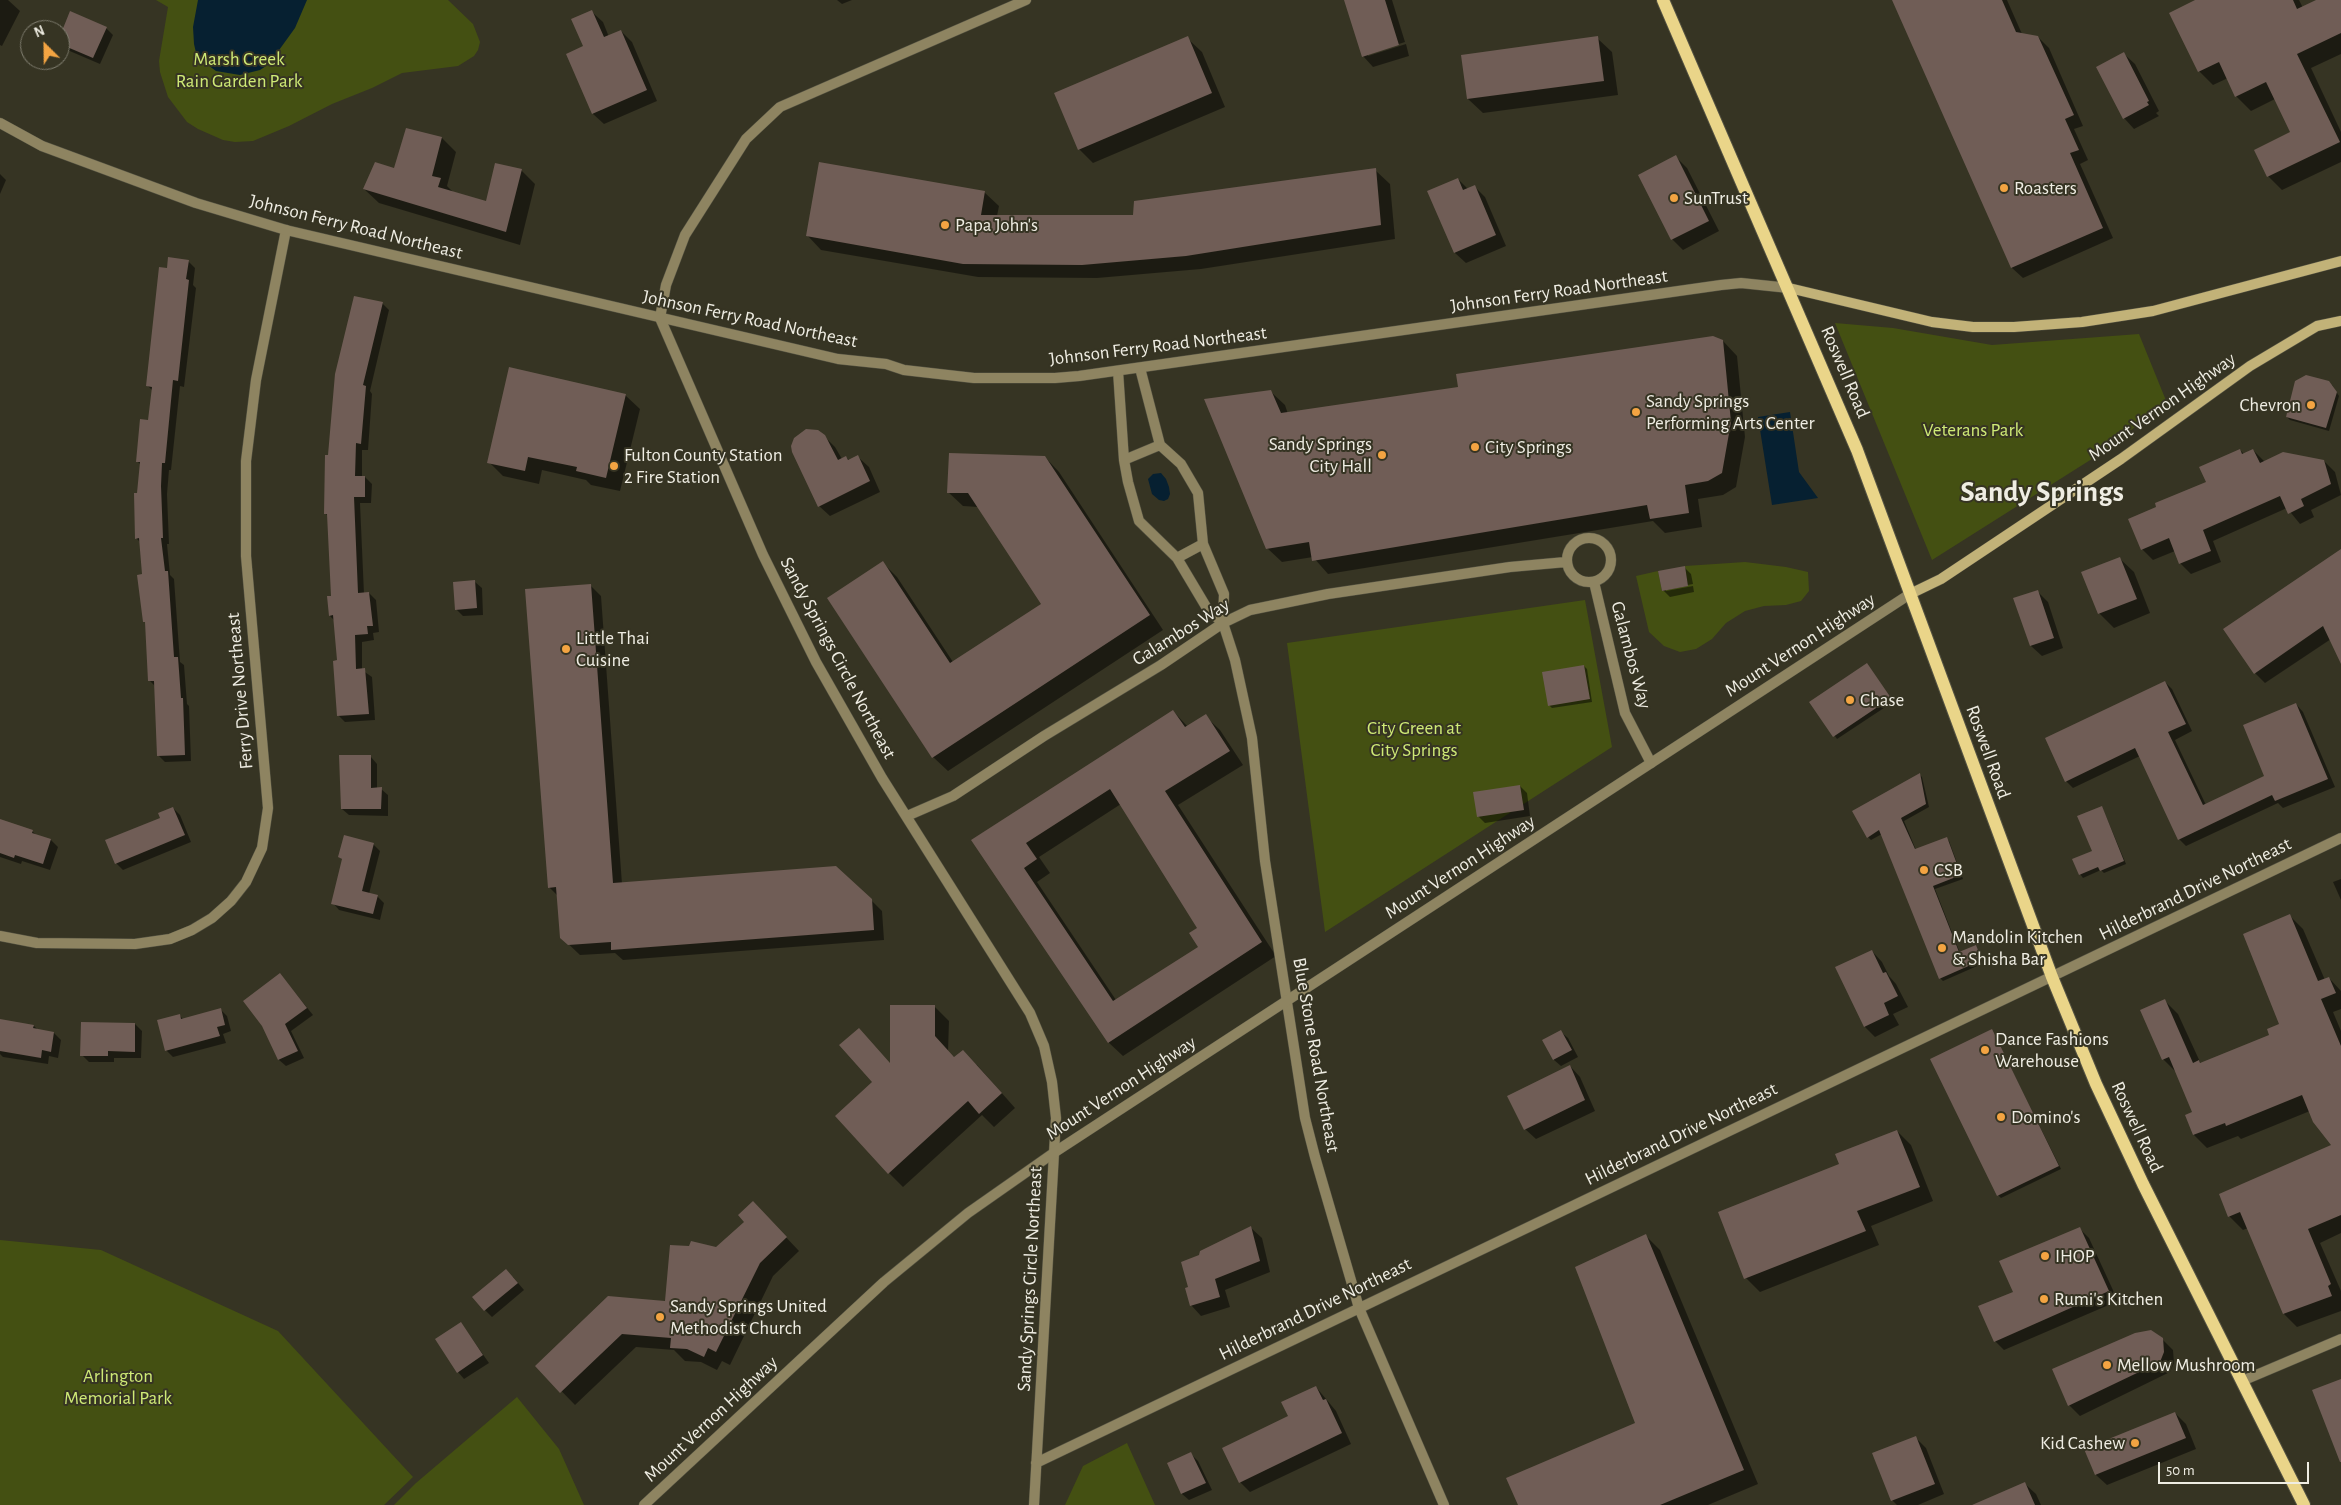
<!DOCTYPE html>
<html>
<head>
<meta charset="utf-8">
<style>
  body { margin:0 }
  #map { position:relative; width:2341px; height:1505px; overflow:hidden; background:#363423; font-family:"Alegreya Sans",sans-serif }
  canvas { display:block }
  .north { position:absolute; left:20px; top:20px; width:50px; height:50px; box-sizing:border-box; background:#363423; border:1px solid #807e70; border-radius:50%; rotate:337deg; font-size:14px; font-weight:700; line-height:20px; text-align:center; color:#efede3 }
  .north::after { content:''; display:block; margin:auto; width:18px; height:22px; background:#f3a442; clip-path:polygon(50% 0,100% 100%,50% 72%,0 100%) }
  .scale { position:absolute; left:2158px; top:1462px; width:151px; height:22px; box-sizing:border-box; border:2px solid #efede3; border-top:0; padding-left:6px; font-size:15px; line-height:18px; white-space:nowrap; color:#efede3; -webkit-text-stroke:4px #363423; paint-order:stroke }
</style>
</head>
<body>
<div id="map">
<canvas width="2341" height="1505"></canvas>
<div class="north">N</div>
<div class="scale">50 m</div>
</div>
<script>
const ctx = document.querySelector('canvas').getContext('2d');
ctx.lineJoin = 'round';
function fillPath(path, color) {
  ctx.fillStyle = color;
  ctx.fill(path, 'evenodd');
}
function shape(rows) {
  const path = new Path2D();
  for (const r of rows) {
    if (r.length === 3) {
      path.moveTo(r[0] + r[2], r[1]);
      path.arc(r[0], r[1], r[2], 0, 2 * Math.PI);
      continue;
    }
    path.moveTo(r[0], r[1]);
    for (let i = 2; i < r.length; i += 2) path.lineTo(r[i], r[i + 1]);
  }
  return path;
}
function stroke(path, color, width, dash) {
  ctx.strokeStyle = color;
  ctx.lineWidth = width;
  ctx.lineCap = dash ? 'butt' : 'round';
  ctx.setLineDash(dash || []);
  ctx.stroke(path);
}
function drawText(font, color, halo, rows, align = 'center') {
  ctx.font = font + ' "Alegreya Sans",sans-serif';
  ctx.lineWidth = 4;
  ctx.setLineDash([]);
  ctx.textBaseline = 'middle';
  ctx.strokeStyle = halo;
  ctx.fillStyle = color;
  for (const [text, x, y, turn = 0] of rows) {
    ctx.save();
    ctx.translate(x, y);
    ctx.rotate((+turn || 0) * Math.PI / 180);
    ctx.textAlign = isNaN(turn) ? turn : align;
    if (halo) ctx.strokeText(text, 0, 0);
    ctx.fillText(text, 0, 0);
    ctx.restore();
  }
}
const green = shape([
  [156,0,448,0,473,24,480,42,478,50,474,56,458,66,402,73,372,88,332,104,289,126,253,141,235,142,223,140,198,129,187,122,168,97,160,72,159,61,168,7],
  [1835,323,1893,328,1992,345,2139,334,2167,403,2095,457,1932,560],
  [1745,562,1786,567,1808,572,1809,591,1801,601,1786,605,1764,606,1745,611,1726,623,1712,639,1696,649,1680,652,1664,646,1649,632,1636,576,1658,571,1662,591,1688,586,1685,566],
  [1585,600,1612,747,1325,932,1287,643],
  [0,1240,101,1250,278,1331,413,1477,384,1505,0,1505],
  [517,1397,559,1449,584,1505,394,1505,416,1483],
  [1127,1443,1155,1505,1065,1505,1083,1466]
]);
const water = shape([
  [198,0,307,0,295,28,269,64,260,70,240,75,216,71,197,57,194,44,193,27],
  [1790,412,1799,472,1818,498,1772,505,1758,417],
  [1161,473,1166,479,1169,487,1170,494,1168,499,1164,501,1159,500,1152,494,1148,479,1153,474]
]);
const shadow = shape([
  [0,0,8,0,20,11,2,46,0,45],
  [837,0,852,0,842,4],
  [1346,0,1392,0,1405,42,1368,54,1368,56,1406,44,1409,56,1373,67,1363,56],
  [1893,0,2007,0,2022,34,2038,37,2049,48,2083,126,2074,129,2088,160,2080,164,2113,238,2023,278,2012,268],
  [2198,0,2299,0,2303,8,2319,0,2341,0,2341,54,2311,68,2341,132,2341,162,2282,190,2268,176,2292,133,2275,99,2251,111,2236,96,2228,78,2213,85,2199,71],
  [592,12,603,22,609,37,621,31,632,42,657,101,604,124,593,114,568,54,585,47],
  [106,28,113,35,100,64,65,49,60,44,60,39],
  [1187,38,1202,52,1225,107,1093,163,1079,149],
  [1597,38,1612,52,1618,95,1483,113,1468,99,1463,56],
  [2124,54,2135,64,2159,111,2156,113,2159,116,2134,129,2124,118],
  [407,129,442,138,456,152,447,186,453,192,487,202,521,170,535,184,520,245,379,203,364,189,395,170],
  [1676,157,1687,168,1719,231,1683,250,1672,239],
  [1375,170,1390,184,1395,239,1201,269,1097,278,978,277,821,250,807,235,984,192,999,206,997,216,1134,216],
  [0,174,6,180,0,194],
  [1458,179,1468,189,1474,186,1485,197,1506,246,1466,263,1455,253,1429,192],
  [188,261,195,268,193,285,196,288,184,387,180,386,171,470,169,470,167,494,169,544,167,544,170,575,174,579,180,662,184,665,187,704,189,706,191,761,165,762,158,755,155,686,150,681,147,624,144,621,144,576,140,542,136,538,141,465,137,461,149,421,153,391,148,386,168,270],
  [382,303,389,310,370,391,372,394,368,450,362,450,362,477,365,477,372,484,371,503,360,503,364,594,369,593,376,600,379,632,373,633,374,640,362,642,362,670,372,677,375,720,345,722,338,715,338,661,335,621,330,616,332,597,329,517,326,514,329,456],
  [1723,341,1737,356,1745,437,1736,487,1723,495,1698,499,1702,527,1665,533,1653,521,1328,574,1313,557,1282,562,1267,548,1270,391,1285,405,1288,414,1459,388],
  [2332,385,2339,396,2329,431,2290,420,2287,417],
  [625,395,640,409,620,491,591,485,586,480,542,470,539,484,503,476,489,462],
  [824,436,835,447,842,459,846,457,850,461,858,457,869,467,880,492,830,516,819,506],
  [2240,450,2244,454,2253,450,2265,462,2324,461,2335,472,2341,495,2311,510,2314,517,2300,524,2287,508,2213,541,2221,562,2191,574,2180,563,2175,551,2153,560,2142,549],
  [1045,457,1059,472,1163,630,948,771,933,757,883,563,897,577,953,662,1042,604,978,507,963,506,948,492],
  [2341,555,2341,661,2331,639,2265,683,2255,673],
  [2119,558,2134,572,2150,613,2114,628,2099,613],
  [1684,567,1691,574,1693,584,1666,589,1666,591,1693,586,1694,592,1670,597,1663,590],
  [475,582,482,588,483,615,463,616,456,609],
  [590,585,601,596,622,884,871,900,882,911,884,940,623,960,615,953,580,955,561,937,558,896,549,887],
  [2037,591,2048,602,2063,648,2042,656,2031,646,2015,598],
  [1584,666,1587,669,1592,702,1552,708,1549,705],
  [1870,668,1893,702,1837,739,1811,702],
  [2165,682,2172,689,2192,731,2175,740,2206,805,2266,777,2296,704,2303,712,2335,787,2283,808,2278,803,2186,846,2179,839,2140,756,2073,788,2066,781],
  [1173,711,1188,727,1205,716,1220,730,1243,765,1178,805,1276,956,1123,1056,1108,1042,972,840],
  [1121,804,1199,928,1199,948,1116,1000,1037,882,1050,873,1039,857],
  [371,757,377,764,377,789,381,789,388,795,388,816,349,815,342,809],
  [1919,774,1922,777,1929,807,1904,821,1916,850,1946,838,1949,841,1963,879,1935,889,1960,953,1976,946,1984,963,1943,981,1940,978,1882,834,1871,840,1868,837],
  [1520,786,1527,793,1530,816,1485,823,1478,816],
  [2102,807,2126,864,2104,873,2101,870,2083,878,2080,874,2093,852],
  [173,808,180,815,191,842,123,870,116,863],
  [0,820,32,831,36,835,51,840,58,847,50,870,22,861,21,864,0,857],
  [373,844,380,851,369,894,377,896,384,903,380,920,339,910,333,903,343,860,339,857],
  [2341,879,2341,900,2333,882],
  [2290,916,2303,929,2325,980,2329,978,2341,991,2341,1009,2333,1012,2341,1031,2341,1233,2320,1243,2341,1291,2341,1311,2297,1327,2284,1314,2248,1228,2243,1230,2229,1216,2220,1195,2333,1145,2310,1111,2241,1139,2238,1136,2207,1148,2194,1135,2186,1116,2193,1113,2177,1073,2163,1059,2164,1000,2178,1014,2201,1064,2271,1035,2281,1025],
  [1872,951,1882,962,1889,976,1896,984,1908,1007,1893,1014,1899,1025,1875,1037,1865,1027],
  [280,974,313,1015,291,1031,304,1058,286,1066,279,1060,263,1025],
  [934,1006,949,1021,948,1052,955,1058,977,1065,1015,1108,994,1127,982,1115,903,1187,889,1173,891,1064],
  [220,1009,227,1016,231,1031,223,1034,226,1043,173,1057,166,1050,179,1015,184,1020],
  [1,1021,34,1026,38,1030,54,1033,61,1040,58,1058,49,1056,48,1064,3,1057,0,1054],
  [135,1024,142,1031,141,1058,114,1058,114,1062,89,1062,82,1055],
  [1992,1031,2061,1169,2001,1198,1998,1195],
  [1561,1032,1568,1038,1578,1057,1561,1066,1554,1060,1544,1040],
  [1570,1066,1580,1077,1595,1111,1536,1139,1525,1129],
  [1897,1131,1911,1145,1933,1201,1871,1226,1879,1245,1760,1292,1746,1278,1840,1165],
  [766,1216,799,1251,773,1276,730,1365,722,1361,717,1370,701,1362,685,1361,674,1350,636,1347,575,1405,537,1366,666,1302,717,1249],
  [1251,1228,1262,1238,1270,1272,1225,1290,1230,1307,1201,1316,1191,1305,1189,1288],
  [2079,1228,2089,1238,2118,1301,2004,1350,1995,1341,2014,1293],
  [1646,1236,1660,1250,1758,1484,1708,1505,1519,1505,1636,1424],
  [513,1277,524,1290,492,1317,485,1310],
  [461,1323,489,1363,464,1379,458,1372],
  [2162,1339,2173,1350,2174,1363,2170,1372,2080,1416,2069,1405],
  [1316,1387,1336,1411,1351,1444,1250,1492,1240,1482,1290,1417],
  [2175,1413,2186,1424,2196,1449,2107,1485,2096,1475,2086,1450],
  [1915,1437,1926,1448,1944,1494,1918,1505,1897,1505,1892,1500],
  [1191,1454,1198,1461,1212,1490,1189,1500,1182,1494,1169,1464],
  [2024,1483,2036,1494,2041,1505,1979,1505]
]);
const building = shape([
  [1344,0,1385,0,1399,45,1362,57],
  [1892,0,2002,0,2016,32,2038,36,2074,115,2065,119,2079,150,2070,153,2103,228,2011,268],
  [2195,0,2293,0,2297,9,2316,0,2341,0,2341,33,2297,54,2340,142,2267,177,2254,150,2290,132,2266,82,2235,97,2219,62,2198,72,2169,13],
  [592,10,604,37,621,30,647,90,592,114,566,54,583,46,571,19],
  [70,11,107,27,93,58,60,44,60,36],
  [1188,36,1212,93,1078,150,1054,93],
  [1598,36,1604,81,1467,99,1461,55],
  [2124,52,2149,101,2147,102,2149,105,2123,119,2096,67],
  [406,128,442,137,432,176,441,178,438,187,486,201,495,163,522,169,506,232,363,189,375,162,394,168],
  [1676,155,1709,221,1671,240,1638,175],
  [819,162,985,191,981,215,1133,215,1134,201,1376,168,1381,225,1186,256,1082,265,963,264,806,236],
  [1458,178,1463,190,1475,185,1496,235,1454,253,1427,191],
  [168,257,189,260,186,279,189,280,178,381,173,380,165,463,162,463,161,486,163,538,161,538,165,571,168,571,174,657,178,657,181,698,183,698,185,755,157,756,154,681,148,681,145,622,143,622,137,575,142,574,139,538,135,539,134,493,137,493,140,462,136,462,140,419,148,420,152,387,146,386,159,267,167,268],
  [354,296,383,302,363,385,366,386,361,444,356,443,355,476,365,476,365,497,354,497,358,593,369,592,373,626,367,626,368,634,355,635,356,669,365,668,369,714,337,716,333,661,337,660,333,615,329,616,327,596,331,596,327,514,324,514,325,455,328,455,335,374],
  [1713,336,1723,340,1731,422,1722,473,1708,481,1685,485,1689,513,1650,519,1647,505,1312,561,1309,542,1266,549,1204,399,1271,390,1281,413,1458,387,1456,374],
  [509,367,626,394,606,478,576,471,577,467,528,457,525,471,487,463],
  [2306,375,2329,381,2337,392,2326,428,2286,417,2295,381],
  [806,429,818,430,825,435,838,460,846,456,848,460,858,455,870,481,818,507,792,452,791,446,794,438],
  [2240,449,2242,454,2253,449,2260,463,2283,452,2324,460,2331,484,2301,499,2304,506,2288,514,2280,496,2203,530,2211,551,2179,564,2169,538,2141,550,2128,519,2156,507,2155,503,2206,482,2199,467],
  [949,453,1045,456,1150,615,932,758,827,598,883,561,950,663,1041,604,968,493,947,493],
  [2341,549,2341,664,2323,626,2254,674,2223,629],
  [2120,557,2137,599,2098,614,2081,572],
  [1685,566,1688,586,1662,591,1658,571],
  [475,580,477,608,455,610,453,582],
  [591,584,613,883,836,866,872,899,874,930,611,950,611,942,568,945,560,938,556,887,548,888,525,589],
  [2038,590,2054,638,2030,646,2013,598],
  [1867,663,1891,698,1833,737,1809,702],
  [1584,665,1590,699,1548,706,1542,672],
  [2165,681,2186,724,2168,732,2203,805,2264,776,2243,725,2296,703,2328,779,2275,801,2272,795,2178,840,2135,748,2065,782,2045,738],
  [1173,710,1185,727,1206,714,1230,751,1165,791,1262,942,1108,1043,971,840],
  [1110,789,1197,928,1189,933,1198,947,1113,1001,1024,868,1037,859,1026,843],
  [339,755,371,755,371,788,382,787,381,809,341,809],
  [1920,773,1926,804,1901,818,1915,849,1947,837,1961,875,1933,886,1959,952,1976,945,1982,960,1939,979,1879,830,1867,838,1852,811],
  [1520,785,1524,810,1477,817,1473,792],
  [2102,806,2124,861,2100,871,2098,867,2079,875,2072,859,2092,851,2077,816],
  [173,807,185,835,115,864,105,840,160,818,158,813],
  [0,819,33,830,32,833,51,839,43,864,15,855,14,858,0,853],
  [344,835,374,843,362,891,378,895,373,914,331,904,342,859,338,857],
  [2290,914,2318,981,2329,977,2336,993,2321,999,2341,1046,2341,1215,2308,1229,2331,1284,2328,1286,2332,1296,2283,1314,2240,1212,2228,1217,2219,1194,2331,1145,2313,1122,2302,1095,2226,1126,2225,1123,2193,1135,2185,1115,2192,1112,2169,1057,2162,1060,2140,1010,2165,999,2193,1063,2199,1060,2200,1063,2269,1035,2267,1029,2279,1024,2243,934],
  [1872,950,1883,973,1886,972,1898,996,1884,1003,1889,1015,1864,1027,1835,967],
  [280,973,307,1008,285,1024,298,1051,278,1060,262,1026,243,1001],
  [890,1005,935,1005,935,1036,954,1057,963,1050,1002,1093,979,1114,968,1101,888,1174,835,1116,872,1082,839,1045,859,1028,890,1063],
  [221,1008,225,1025,217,1027,220,1036,165,1051,157,1020,180,1014,181,1019],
  [0,1019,34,1025,33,1028,54,1032,51,1052,42,1050,41,1058,0,1051],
  [81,1022,135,1023,135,1052,108,1051,108,1056,80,1056],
  [1992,1029,2059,1166,1997,1196,1930,1059],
  [1561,1030,1572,1050,1553,1060,1542,1040],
  [1570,1065,1585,1100,1524,1130,1507,1096],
  [1897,1130,1920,1187,1857,1211,1866,1231,1744,1279,1718,1212,1839,1164,1835,1154],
  [753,1201,787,1237,760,1263,716,1352,708,1348,704,1357,687,1349,670,1348,671,1338,622,1334,560,1393,535,1366,608,1296,665,1301,670,1245,689,1246,691,1241,716,1247,744,1222,738,1215],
  [1251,1226,1260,1261,1215,1279,1220,1297,1190,1306,1185,1288,1188,1287,1181,1262,1199,1255,1200,1251],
  [2080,1227,2109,1291,1994,1342,1978,1306,2013,1292,1999,1261],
  [1646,1234,1744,1470,1660,1505,1518,1505,1506,1478,1635,1423,1575,1267],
  [506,1269,518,1283,484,1311,472,1297],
  [461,1322,483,1355,457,1373,435,1339],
  [2151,1330,2163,1338,2164,1352,2160,1362,2068,1406,2052,1369,2135,1333],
  [2341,1379,2341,1462,2340,1462,2312,1390],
  [1316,1386,1323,1400,1326,1399,1342,1433,1239,1483,1222,1448,1288,1416,1281,1402],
  [2175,1412,2186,1438,2095,1475,2084,1449],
  [1916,1436,1935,1484,1891,1501,1872,1453],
  [1191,1452,1206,1483,1181,1494,1167,1463],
  [2025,1482,2035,1505,1972,1505]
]);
const minor = shape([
  [1026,0,780,107,746,139,685,235,666,285,660,318,763,555,816,662,882,778,1030,1013,1044,1046,1052,1082,1056,1118,1034,1505],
  [1140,368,1160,445,1181,464,1198,493,1203,544,1177,558],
  [1118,371,1124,460,1128,482,1139,521,1177,558,1208,610,1223,623],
  [1124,460,1160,445],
  [1589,560,22],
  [1203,544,1224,594,1223,623,1235,660,1252,738,1265,861,1305,1118,1315,1157,1359,1308,1444,1505],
  [1594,582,1625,713,1651,763],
  [907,816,953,796,1044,736,1161,665,1223,623,1250,610,1328,594,1510,567,1566,562],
  [0,936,37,943,135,944,170,939,192,930,212,918,231,901,246,882,262,848,268,808,246,556,246,461,256,380,286,230],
  [2242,1381,2341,1339],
  [1036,1463,2341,838]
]);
const tertiary = shape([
  [0,123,42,146,196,203,286,230,838,359,886,364,904,370,974,378,1055,378,1079,376,1721,285,1741,283,1789,288],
  [644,1505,884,1282,968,1213,1055,1152,1910,594]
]);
const secondary = shape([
  [1789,288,1932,322,1973,327,2014,327,2082,322,2153,311,2341,261],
  [1910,594,1941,579,2121,459,2250,366,2317,326,2341,321]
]);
const primary = shape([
  [1663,0,1857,450,2052,977,2096,1084,2143,1184,2304,1505]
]);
const markers = [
  [2004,188,5,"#f3a442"],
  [1674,198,5,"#f3a442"],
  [945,225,5,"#f3a442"],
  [2311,405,5,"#f3a442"],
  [1636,412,5,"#f3a442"],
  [1475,447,5,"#f3a442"],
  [1382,455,5,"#f3a442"],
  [614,466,5,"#f3a442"],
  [566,649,5,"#f3a442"],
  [1850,700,5,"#f3a442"],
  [1924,870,5,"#f3a442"],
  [1942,948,5,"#f3a442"],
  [1985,1050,5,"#f3a442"],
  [2001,1117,5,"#f3a442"],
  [2045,1256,5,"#f3a442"],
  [2044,1299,5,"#f3a442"],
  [660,1317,5,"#f3a442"],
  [2107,1365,5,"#f3a442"],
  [2135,1443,5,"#f3a442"]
];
const parkNames = [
  ["Marsh Creek",239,59],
  ["Rain Garden Park",239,81],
  ["Veterans Park",1973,430],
  ["City Green at",1414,728],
  ["City Springs",1414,750],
  ["Arlington",118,1376],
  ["Memorial Park",118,1398]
];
const poiNames = [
  ["Roasters",2014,188],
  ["SunTrust",1684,198],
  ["Papa John's",955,225],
  ["Sandy Springs",1646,401],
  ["Performing Arts Center",1646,423],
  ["Chevron",2301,405,"right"],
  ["Sandy Springs",1372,444,"right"],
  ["City Hall",1372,466,"right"],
  ["City Springs",1485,447],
  ["Fulton County Station",624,455],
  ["2 Fire Station",624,477],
  ["Little Thai",576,638],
  ["Cuisine",576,660],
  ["Chase",1860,700],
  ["CSB",1934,870],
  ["Mandolin Kitchen",1952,937],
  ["& Shisha Bar",1952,959],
  ["Dance Fashions",1995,1039],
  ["Warehouse",1995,1061],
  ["Domino's",2011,1117],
  ["IHOP",2055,1256],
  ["Rumi's Kitchen",2054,1299],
  ["Sandy Springs United",670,1306],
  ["Methodist Church",670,1328],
  ["Mellow Mushroom",2117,1365],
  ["Kid Cashew",2125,1443,"right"]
];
const streetNames = [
  ["Johnson Ferry Road Northeast",356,227,14],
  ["Johnson Ferry Road Northeast",1559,291,-8],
  ["Johnson Ferry Road Northeast",750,319,12],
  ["Johnson Ferry Road Northeast",1158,346,-7],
  ["Roswell Road",1845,372,67],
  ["Mount Vernon Highway",2162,407,-35],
  ["Galambos Way",1181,632,-32],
  ["Mount Vernon Highway",1800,645,-33],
  ["Galambos Way",1631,655,75],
  ["Sandy Springs Circle Northeast",838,658,62],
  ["Ferry Drive Northeast",240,691,-95],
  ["Roswell Road",1988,752,70],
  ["Mount Vernon Highway",1460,867,-33],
  ["Hilderbrand Drive Northeast",2195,889,-26],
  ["Blue Stone Road Northeast",1316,1055,80],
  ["Mount Vernon Highway",1121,1088,-33],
  ["Roswell Road",2137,1127,65],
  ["Hilderbrand Drive Northeast",1681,1134,-26],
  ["Sandy Springs Circle Northeast",1030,1279,-87],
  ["Hilderbrand Drive Northeast",1315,1309,-26],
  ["Mount Vernon Highway",711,1419,-43]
];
const townNames = [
  ["Sandy Springs",2042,492]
];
fillPath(green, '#445012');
fillPath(water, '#062031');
fillPath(shadow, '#0007');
fillPath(building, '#705d56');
stroke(minor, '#545242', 11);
stroke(tertiary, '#545242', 11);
stroke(secondary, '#545242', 11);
stroke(primary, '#545242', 14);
stroke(minor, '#8e8461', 10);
stroke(tertiary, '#8e8461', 10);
stroke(secondary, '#c2b278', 10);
stroke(primary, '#ead589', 12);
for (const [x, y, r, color] of markers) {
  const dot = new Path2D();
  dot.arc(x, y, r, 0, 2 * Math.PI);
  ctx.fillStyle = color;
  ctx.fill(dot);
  stroke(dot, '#363423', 2);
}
drawText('19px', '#cfea76', '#363423', parkNames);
drawText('19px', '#efede3', '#363423', poiNames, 'left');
drawText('19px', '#efede3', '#363423', streetNames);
drawText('bold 29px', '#efede3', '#363423', townNames);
</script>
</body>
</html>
